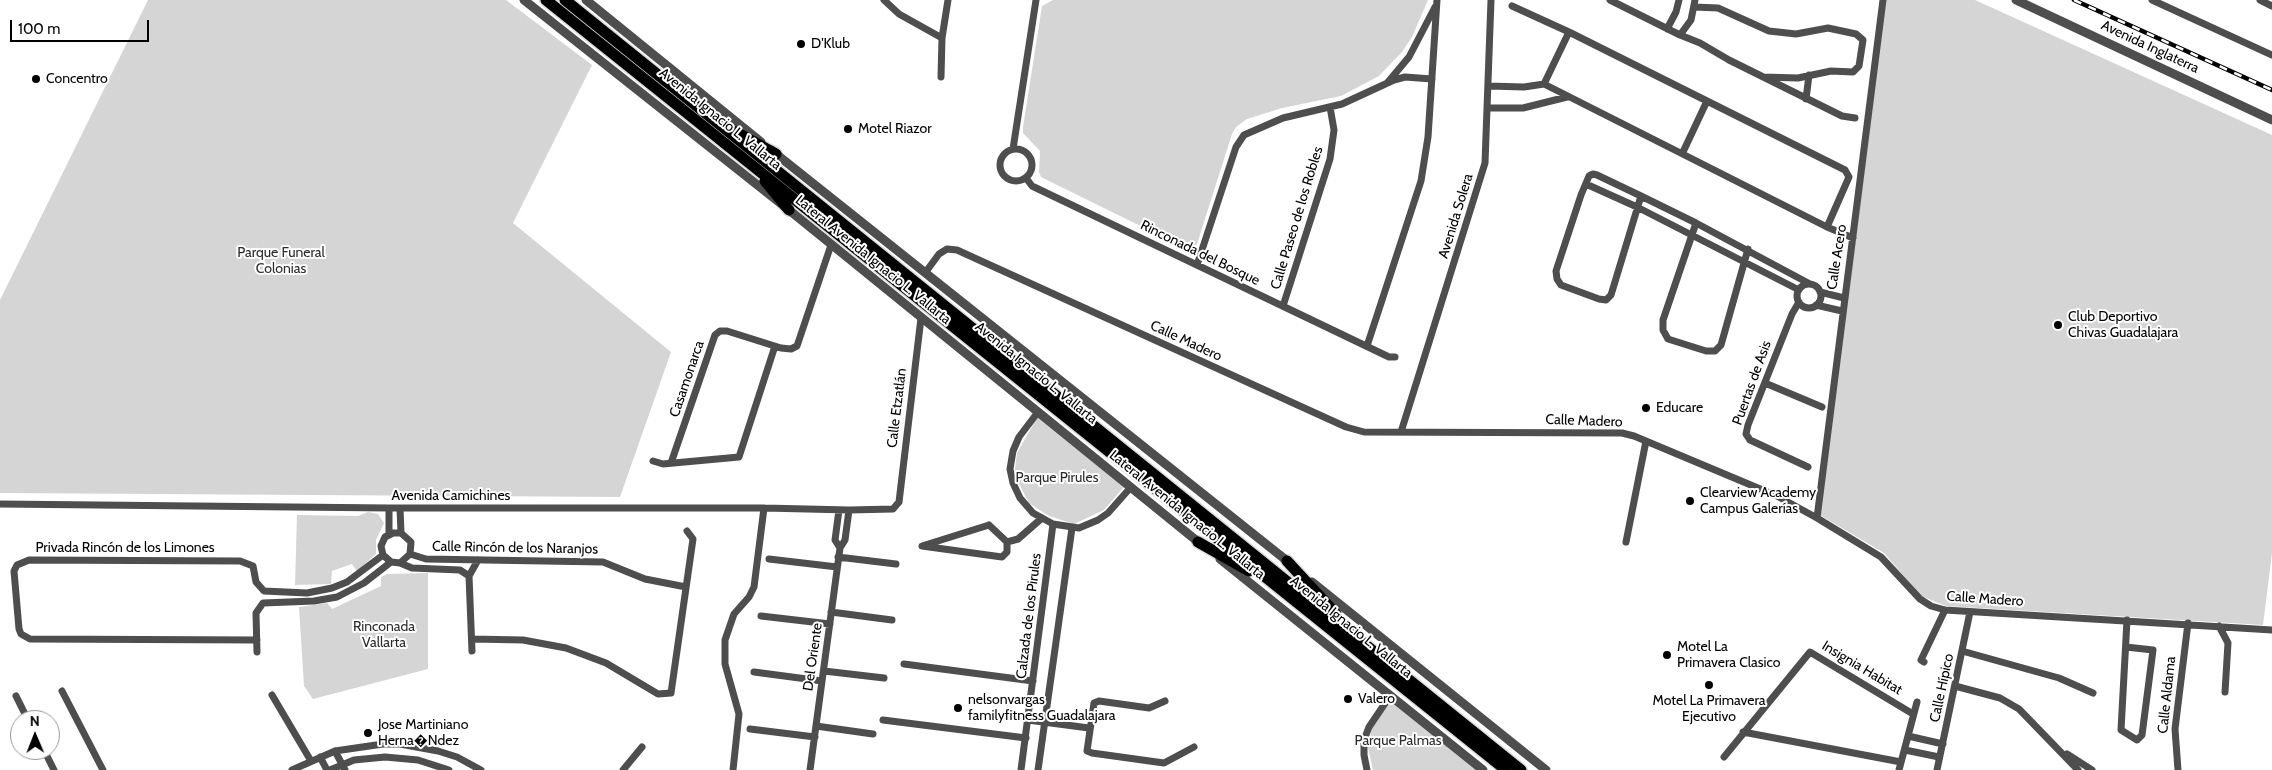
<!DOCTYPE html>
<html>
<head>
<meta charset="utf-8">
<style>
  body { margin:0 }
  #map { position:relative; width:2272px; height:770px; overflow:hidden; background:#fff; font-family:Cabin,sans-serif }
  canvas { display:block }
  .north { position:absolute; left:10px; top:710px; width:50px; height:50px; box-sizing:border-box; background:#fff; border:1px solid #999; border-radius:50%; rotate:359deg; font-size:14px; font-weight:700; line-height:20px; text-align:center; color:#000 }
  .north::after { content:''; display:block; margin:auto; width:18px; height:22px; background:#000; clip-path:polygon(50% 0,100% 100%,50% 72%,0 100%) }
  .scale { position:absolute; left:10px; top:20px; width:139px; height:22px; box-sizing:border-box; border:2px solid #000; border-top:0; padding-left:6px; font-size:15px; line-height:18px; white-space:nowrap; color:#000; -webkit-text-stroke:4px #fff; paint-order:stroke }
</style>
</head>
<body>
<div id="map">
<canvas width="2272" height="770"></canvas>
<div class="north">N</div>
<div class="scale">100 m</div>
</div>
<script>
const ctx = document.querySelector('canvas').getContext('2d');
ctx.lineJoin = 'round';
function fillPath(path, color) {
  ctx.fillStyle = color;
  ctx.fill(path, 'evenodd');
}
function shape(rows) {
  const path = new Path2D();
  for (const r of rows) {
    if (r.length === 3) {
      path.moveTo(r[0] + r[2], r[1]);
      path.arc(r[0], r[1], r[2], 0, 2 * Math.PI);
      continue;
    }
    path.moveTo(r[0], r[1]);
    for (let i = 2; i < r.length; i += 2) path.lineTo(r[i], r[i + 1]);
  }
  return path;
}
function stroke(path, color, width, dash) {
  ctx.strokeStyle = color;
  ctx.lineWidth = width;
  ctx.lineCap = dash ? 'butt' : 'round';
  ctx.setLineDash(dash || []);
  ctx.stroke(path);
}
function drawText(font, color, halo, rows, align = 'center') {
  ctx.font = font + ' Cabin,sans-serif';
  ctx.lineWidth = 4;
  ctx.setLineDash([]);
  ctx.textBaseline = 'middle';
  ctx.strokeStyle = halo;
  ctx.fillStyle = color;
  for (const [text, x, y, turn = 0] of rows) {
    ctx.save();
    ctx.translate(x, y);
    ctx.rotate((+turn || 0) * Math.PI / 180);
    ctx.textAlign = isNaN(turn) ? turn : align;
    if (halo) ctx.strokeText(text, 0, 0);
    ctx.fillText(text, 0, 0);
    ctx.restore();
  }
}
const green = shape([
  [148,0,506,0,592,65,513,223,671,352,620,497,0,493,0,300],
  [1053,0,1428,0,1412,37,1402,52,1379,76,1341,96,1282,108,1247,119,1236,127,1232,134,1197,244,1194,248,1187,249,1041,177,1039,172,1040,151,1023,133,1023,127,1042,6],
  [1886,0,1975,0,2272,135,2272,553,2263,625,1946,606,1921,596,1884,553,1820,515],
  [1038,416,1124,487,1104,510,1074,524,1049,516,1029,503,1018,482,1015,469,1017,453],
  [368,512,378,514,384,523,376,540,376,554,357,571,352,564,332,571,331,584,295,585,297,515,358,516],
  [428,573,428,669,313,699,304,686,299,607,327,603,332,609,381,586,381,577,387,574],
  [1391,701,1477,770,1373,770,1368,748,1372,728]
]);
const minor = shape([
  [884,0,899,14,942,38],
  [1610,0,1680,35,1700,43,1729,60,1842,116,1855,118],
  [2152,0,2272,55],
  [2260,0,2272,6],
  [1512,6,1569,32,1845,170,1849,177,1827,227],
  [1694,7,1718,8,1769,31,1796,34,1828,28,1856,34,1863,40,1859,66,1853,72,1831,71,1798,78,1763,77],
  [1667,29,1676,12,1679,0],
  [1680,35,1691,20,1695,0],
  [941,77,942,38,948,0],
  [1388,82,1409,57,1435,7],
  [1544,84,1569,32],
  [1488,86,1524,87,1544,84,1827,227,1853,238],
  [1806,99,1809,75],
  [1488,108,1523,108,1567,97],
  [1016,165,16],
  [1013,149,1036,0],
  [1683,152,1707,101],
  [1026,178,1032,186,1389,357,1395,357],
  [1586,184,1637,207,1799,290],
  [1641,196,1611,295,1606,300,1599,299,1561,285,1557,279,1556,271,1581,195,1589,176,1593,174,1597,175,1641,196,1696,223,1810,284],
  [1696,223,1663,320,1663,330,1668,339,1706,351,1715,351,1721,345,1748,249],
  [1197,265,1236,147,1244,135,1283,118,1342,104,1394,80,1405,77,1432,79],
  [925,273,939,254,947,249,957,250,1346,427,1364,432,1622,433,1634,436,1777,496,1817,518,1881,557,1920,599,1931,606,1945,610,2272,630],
  [1809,296,12],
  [1820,292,1844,298],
  [1799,302,1792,314,1748,425,1746,434,1750,440,1808,467],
  [1816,305,1842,311],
  [1283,306,1330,159,1334,130,1330,107],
  [1367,346,1421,181,1428,137,1437,0],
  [1765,383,1822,407],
  [1038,412,1019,437,1013,451,1010,469,1013,483,1020,498,1033,513,1053,524,1079,528,1098,520,1108,513,1131,487],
  [1401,432,1485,163,1491,0],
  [653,461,663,464,739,457,775,346],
  [671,463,715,335,720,331,727,331,781,348,791,349,797,346,831,245],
  [0,504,389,508,764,508,849,510,893,509,899,502,921,318],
  [389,508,389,534],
  [400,508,401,533],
  [839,510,835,540,840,548],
  [1817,518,1883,0],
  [989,525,1007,542,1007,552,1002,557,922,546,989,525],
  [1007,542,1018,539,1042,518],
  [1626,542,1646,441],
  [840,548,845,540,849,510],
  [410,554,426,559,603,562,645,579,686,587],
  [838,557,896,564],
  [769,559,837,567],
  [400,563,410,554,411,542,401,533,393,533,385,537,381,546,383,555,391,562,400,563,412,568,460,570,469,576],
  [469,576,472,651],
  [469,576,478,560],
  [831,612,892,620],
  [761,616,830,624],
  [2219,626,2228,643,2225,692],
  [472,639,523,640,566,648,606,663,658,694,671,693,693,539,687,531],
  [257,640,30,639,21,634,19,629,14,571,17,565,29,560,240,561,253,566,256,582,264,591,307,593,332,588,347,582,383,555],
  [2126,647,2153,650,2142,735,2137,740,2121,730,2127,620],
  [1962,651,2059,678,2093,693],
  [257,652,256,613,263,603,314,601,337,597,364,583,391,562],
  [1924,662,1921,660,1945,610],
  [904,664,1033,681],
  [824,671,884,678],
  [754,672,822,681],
  [1955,686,2000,698,2019,709,2078,770],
  [62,691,103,770],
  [272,695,311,761],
  [16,696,28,720],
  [1165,701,1149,708,1099,701,1094,703,1087,751,1092,753,1164,763,1194,747],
  [883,720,1026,738],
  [1028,720,1089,728],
  [816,726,873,734],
  [750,729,815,737],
  [1743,732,1901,762],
  [1908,736,1943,744],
  [44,750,54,770],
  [1905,750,1939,757],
  [335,751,345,770],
  [2067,754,2092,770],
  [320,757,327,770],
  [1724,757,1810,652,1913,714],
  [292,770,335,751,383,744,400,744,438,751,457,757,481,770],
  [330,770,354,760,385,757,418,760,449,770],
  [623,770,642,747],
  [733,770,739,714,725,664,725,640,734,614,749,597,754,587,764,508],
  [810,770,840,548],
  [1021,770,1053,524],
  [1038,770,1072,528],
  [1367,770,1364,755,1364,740,1369,727,1390,696],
  [1899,770,1917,702],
  [1937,770,1970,612],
  [2178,770,2175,729,2188,623]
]);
const tertiary = shape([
  [524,0,789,210,1202,545],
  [586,0,761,142],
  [2016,0,2272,120],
  [771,150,1291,564],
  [1220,559,1483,770],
  [1312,582,1546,770]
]);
const trunk = shape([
  [546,0,1506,770],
  [565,0,1521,770],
  [736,132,776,154],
  [765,181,789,210],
  [1198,542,1249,571],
  [1287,561,1336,614]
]);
const rail = shape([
  [2074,0,2272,90]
]);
const markers = [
  [801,44,5,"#000"],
  [36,79,5,"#000"],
  [848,129,5,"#000"],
  [2058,325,5,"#000"],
  [1646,408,5,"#000"],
  [1690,501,5,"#000"],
  [1667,655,5,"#000"],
  [1709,685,5,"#000"],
  [1348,699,5,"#000"],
  [958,708,5,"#000"],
  [368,733,5,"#000"]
];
const poiNames = [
  ["D'Klub",811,44],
  ["Concentro",46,79],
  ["Motel Riazor",858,129],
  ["Club Deportivo",2068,317],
  ["Chivas Guadalajara",2068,333],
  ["Educare",1656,408],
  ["Clearview Academy",1700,493],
  ["Campus Galerías",1700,509],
  ["Motel La",1677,647],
  ["Primavera Clasico",1677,663],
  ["Valero",1358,699],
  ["nelsonvargas",968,700],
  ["familyfitness Guadalajara",968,716],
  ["Motel La Primavera",1709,701,"center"],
  ["Ejecutivo",1709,717,"center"],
  ["Jose Martiniano",378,725],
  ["Herna�Ndez",378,741]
];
const streetNames = [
  ["Avenida Inglaterra",2150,47,25],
  ["Avenida Ignacio L. Vallarta",720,119,39],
  ["Avenida Solera",1456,216,-73],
  ["Calle Paseo de los Robles",1297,218,-73],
  ["Rinconada del Bosque",1200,253,26],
  ["Calle Acero",1837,257,-81],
  ["Lateral Avenida Ignacio L. Vallarta",873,260,39],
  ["Calle Madero",1186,341,25],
  ["Avenida Ignacio L. Vallarta",1036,373,39],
  ["Casamonarca",687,379,-71],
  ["Puertas de Asis",1752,383,-70],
  ["Calle Etzatlán",897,408,-83],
  ["Calle Madero",1584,421,2],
  ["Avenida Camichines",451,496],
  ["Lateral Avenida Ignacio L. Vallarta",1187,515,39],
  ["Privada Rincón de los Limones",125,548],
  ["Calle Rincón de los Naranjos",515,548,1],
  ["Calle Madero",1985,599,4],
  ["Calzada de los Pirules",1029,616,-83],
  ["Avenida Ignacio L. Vallarta",1351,627,39],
  ["Del Oriente",813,657,-82],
  ["Insignia Habitat",1862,668,31],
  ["Calle Hípico",1942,688,-78],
  ["Calle Aldama",2167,695,-84]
];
const parkNames = [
  ["Parque Funeral",281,253],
  ["Colonias",281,269],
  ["Parque Pirules",1057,478],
  ["Rinconada",384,627],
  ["Vallarta",384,643],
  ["Parque Palmas",1398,741]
];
fillPath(green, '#d5d5d5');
stroke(trunk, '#dbdbdb', 14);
stroke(minor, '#4e4e4e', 7);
stroke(tertiary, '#4e4e4e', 9);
stroke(trunk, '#000', 11);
stroke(rail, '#000', 4.5);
stroke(rail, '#fff', 2.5, [8]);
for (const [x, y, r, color] of markers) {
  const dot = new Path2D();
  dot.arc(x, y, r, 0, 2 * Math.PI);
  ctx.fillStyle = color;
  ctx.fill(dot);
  stroke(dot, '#fff', 2);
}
drawText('14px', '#000', '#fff', poiNames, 'left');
drawText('14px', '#000', '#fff', streetNames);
drawText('14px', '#2c2c2c', '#fff', parkNames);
</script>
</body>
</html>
